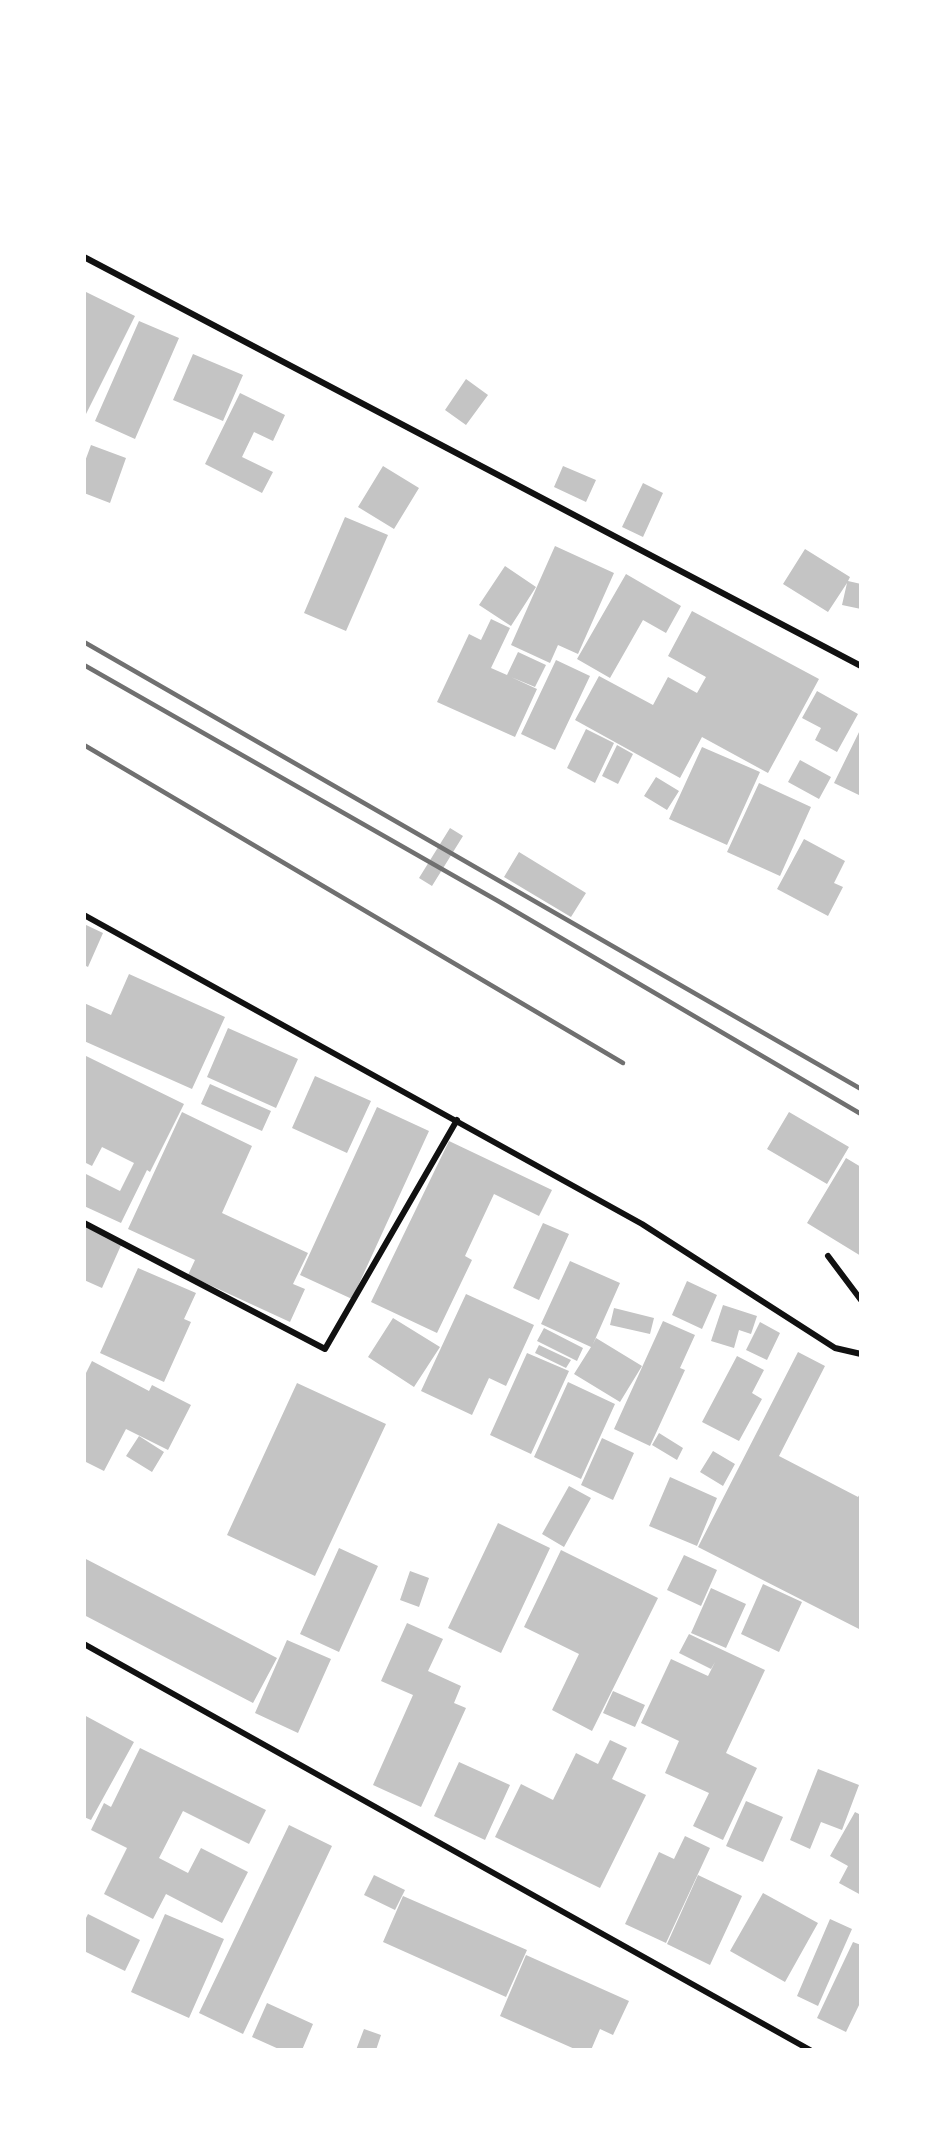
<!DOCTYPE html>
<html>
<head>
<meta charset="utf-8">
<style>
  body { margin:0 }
  #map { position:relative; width:945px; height:2134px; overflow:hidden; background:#fff; font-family:"Noto Sans",sans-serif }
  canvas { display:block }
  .frame { position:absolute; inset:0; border:86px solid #fff; pointer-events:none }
</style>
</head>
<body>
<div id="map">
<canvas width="945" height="2134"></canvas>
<div class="frame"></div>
</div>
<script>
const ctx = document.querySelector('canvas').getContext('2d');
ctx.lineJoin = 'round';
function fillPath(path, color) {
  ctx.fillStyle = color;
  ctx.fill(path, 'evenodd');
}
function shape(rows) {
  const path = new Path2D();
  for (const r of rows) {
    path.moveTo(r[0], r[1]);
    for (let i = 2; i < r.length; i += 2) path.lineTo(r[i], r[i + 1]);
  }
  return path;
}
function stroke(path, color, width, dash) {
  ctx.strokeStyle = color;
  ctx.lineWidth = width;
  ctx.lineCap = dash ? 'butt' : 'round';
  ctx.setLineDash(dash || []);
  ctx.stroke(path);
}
const building = shape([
  [84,291,135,316,84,418],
  [139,321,179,338,135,439,95,421],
  [193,354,243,375,223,421,173,400],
  [466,379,488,395,466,425,445,410],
  [240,393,285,415,273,441,254,432,242,457,273,472,262,493,205,464],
  [91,445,126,458,110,503,84,493,84,464],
  [383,466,419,488,394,529,358,507],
  [563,466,596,480,586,502,554,487],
  [643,483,663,493,643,537,622,527],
  [345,517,388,535,346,631,304,613],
  [555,546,614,573,578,654,558,645,550,663,511,645],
  [805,549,850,577,848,581,861,584,861,609,842,605,847,583,828,612,783,584],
  [505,566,536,587,511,626,479,605],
  [626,574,681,606,666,633,643,620,610,678,577,659],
  [692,611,819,679,768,773,702,737,680,778,575,720,599,676,653,705,668,677,697,693,706,677,668,656],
  [491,619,510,628,491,668,507,675,518,652,546,665,535,687,511,677,537,689,515,737,437,702,469,634,481,640],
  [556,660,590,676,555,750,521,734],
  [817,691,858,714,837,752,815,740,821,728,802,718],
  [861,728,861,796,834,783],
  [586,729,614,743,595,783,567,768],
  [617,745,633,754,618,784,602,776],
  [702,747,760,772,727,845,669,819],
  [800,760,831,777,819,799,788,782],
  [656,777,679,791,667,810,644,796],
  [759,783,811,807,780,876,727,852],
  [450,828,463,836,432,886,419,878],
  [804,839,845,861,834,883,843,887,828,916,777,889],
  [519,852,586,893,571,917,504,877],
  [84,924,103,933,88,967,84,965],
  [129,974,225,1017,192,1089,84,1041,84,1003,111,1015],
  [228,1028,298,1059,276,1108,207,1077],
  [84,1055,184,1104,150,1172,147,1170,121,1223,84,1206,84,1173,120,1191,134,1163,102,1147,92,1166,84,1162],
  [315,1076,371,1101,347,1153,292,1128],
  [210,1084,271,1111,262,1131,201,1104],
  [377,1107,429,1131,352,1299,300,1275],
  [182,1112,252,1146,222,1213,308,1253,293,1284,305,1289,290,1322,188,1275,195,1260,128,1229],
  [789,1112,849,1147,827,1184,767,1149],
  [449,1141,552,1190,539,1216,494,1194,465,1256,472,1260,437,1333,371,1302],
  [846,1158,861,1167,861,1256,807,1223],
  [543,1223,569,1234,539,1300,513,1288],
  [84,1226,122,1243,102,1288,84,1280],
  [570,1261,620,1283,593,1344,596,1338,642,1366,620,1402,574,1374,591,1347,541,1324],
  [138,1268,196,1293,184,1319,191,1322,164,1382,100,1353],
  [687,1281,717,1295,702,1329,672,1315],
  [466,1294,534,1325,506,1386,489,1378,472,1415,421,1391],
  [723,1305,757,1316,751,1334,739,1330,734,1348,711,1341],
  [614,1308,654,1318,650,1334,610,1325],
  [393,1318,440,1347,414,1387,368,1357],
  [663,1321,695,1335,680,1368,685,1370,650,1446,614,1429],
  [760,1322,780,1333,767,1360,746,1350],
  [544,1328,583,1348,577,1361,537,1341],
  [539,1345,571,1360,566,1368,535,1353],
  [798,1352,825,1366,779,1456,858,1497,861,1492,861,1630,698,1547],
  [527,1353,569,1371,531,1454,490,1435],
  [737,1356,764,1370,752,1393,762,1399,739,1441,702,1422],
  [92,1361,149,1391,152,1385,191,1405,168,1450,126,1429,104,1471,84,1461,84,1377],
  [568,1382,615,1404,581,1479,534,1457],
  [297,1383,386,1424,315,1576,227,1535],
  [659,1433,683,1448,677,1460,652,1445],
  [139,1436,164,1452,152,1472,126,1456],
  [602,1438,634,1453,613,1500,581,1485],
  [713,1451,735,1464,723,1486,700,1472],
  [670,1477,717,1498,697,1546,649,1526],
  [569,1486,591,1498,564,1547,542,1534],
  [498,1523,550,1548,501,1653,448,1628],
  [339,1548,378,1566,339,1652,300,1634],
  [561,1550,658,1598,592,1731,552,1710,579,1654,524,1627],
  [684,1555,717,1570,701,1606,667,1590],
  [84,1558,277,1658,253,1703,84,1615],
  [410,1571,429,1578,419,1607,400,1600],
  [763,1584,802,1602,779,1652,741,1634],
  [711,1588,746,1604,726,1648,691,1633],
  [407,1623,443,1639,428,1671,461,1686,454,1703,466,1708,421,1807,373,1785,413,1695,381,1681],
  [689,1634,765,1670,726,1753,757,1768,723,1840,693,1826,709,1793,665,1773,679,1741,641,1723,671,1659,708,1676,715,1662,711,1669,679,1653],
  [287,1640,331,1659,298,1733,255,1713],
  [613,1691,645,1705,635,1727,603,1713],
  [84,1715,134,1742,91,1820,84,1817],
  [610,1740,627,1748,612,1779,646,1795,600,1888,495,1837,521,1784,553,1800,576,1753,598,1764],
  [140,1748,266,1810,249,1844,183,1811,159,1858,188,1873,201,1848,248,1872,222,1923,166,1894,153,1919,104,1894,127,1848,91,1830,104,1803,111,1807],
  [459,1762,510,1785,485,1840,434,1816],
  [818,1769,859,1785,842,1830,821,1822,810,1849,790,1840],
  [746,1801,783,1817,763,1862,726,1846],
  [855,1812,861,1815,861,1895,839,1883,848,1866,830,1856],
  [289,1825,332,1846,243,2034,199,2013],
  [685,1836,710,1848,666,1943,625,1924,659,1852,674,1859],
  [374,1875,405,1890,395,1910,364,1895],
  [698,1875,742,1896,710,1965,667,1944],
  [763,1893,818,1923,785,1982,730,1951],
  [403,1896,527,1950,506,1997,383,1942],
  [88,1914,140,1940,125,1971,84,1951,84,1922],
  [165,1914,224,1939,189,2018,131,1992],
  [830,1919,852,1929,818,2006,797,1996],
  [853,1942,861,1945,861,2001,846,2032,817,2018],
  [526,1955,629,2001,613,2035,600,2029,591,2050,577,2050,500,2016],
  [267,2003,313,2024,302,2050,281,2050,252,2037],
  [364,2029,381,2035,376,2050,356,2050]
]);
const minor = shape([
  [84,257,861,666],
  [84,915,642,1224,835,1348,861,1354],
  [84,1223,325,1349,457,1120],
  [828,1256,861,1300],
  [84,1644,810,2050]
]);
const rail = shape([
  [84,642,861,1089],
  [84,665,498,901,861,1114],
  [84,745,623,1063]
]);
fillPath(building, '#c4c4c4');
stroke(minor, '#111', 6);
stroke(rail, '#707070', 4.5);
</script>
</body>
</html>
